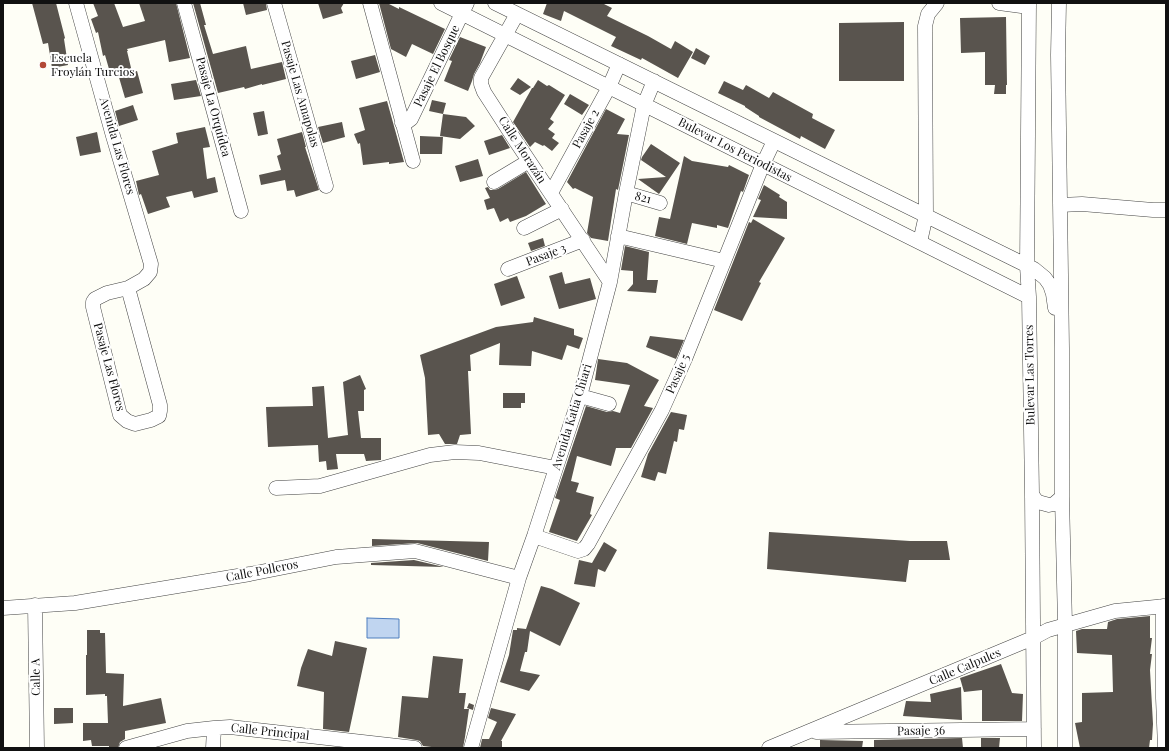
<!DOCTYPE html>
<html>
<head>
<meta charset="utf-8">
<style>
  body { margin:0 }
  #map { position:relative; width:1169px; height:751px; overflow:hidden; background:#fefef6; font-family:"Playfair Display",serif }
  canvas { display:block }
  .frame { position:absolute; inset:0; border:4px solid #111; pointer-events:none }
</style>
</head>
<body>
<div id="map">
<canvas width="1169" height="751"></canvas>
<div class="frame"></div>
</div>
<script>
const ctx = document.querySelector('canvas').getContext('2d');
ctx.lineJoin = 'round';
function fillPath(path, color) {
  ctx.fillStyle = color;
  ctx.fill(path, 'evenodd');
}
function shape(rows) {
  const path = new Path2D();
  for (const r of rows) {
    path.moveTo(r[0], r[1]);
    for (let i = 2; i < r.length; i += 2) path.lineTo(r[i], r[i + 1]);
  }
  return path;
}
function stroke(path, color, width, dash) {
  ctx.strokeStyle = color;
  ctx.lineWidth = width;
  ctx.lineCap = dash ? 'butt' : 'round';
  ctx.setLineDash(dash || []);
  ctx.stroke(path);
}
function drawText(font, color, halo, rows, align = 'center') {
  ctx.font = font + ' "Playfair Display",serif';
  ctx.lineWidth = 4;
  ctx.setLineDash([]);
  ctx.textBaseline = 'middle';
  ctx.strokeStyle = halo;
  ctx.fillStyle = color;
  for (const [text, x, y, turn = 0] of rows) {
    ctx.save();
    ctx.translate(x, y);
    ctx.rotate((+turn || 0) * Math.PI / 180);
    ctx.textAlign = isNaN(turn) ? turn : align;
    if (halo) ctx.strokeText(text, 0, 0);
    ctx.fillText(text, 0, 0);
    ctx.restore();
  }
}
const water = shape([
  [367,618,399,619,399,638,367,638,367,618]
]);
const building = shape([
  [32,3,56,3,65,38,64,39,68,65,52,68,48,43,43,44],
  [93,3,114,3,123,27,145,21,139,3,176,3,190,58,169,62,165,40,127,49,128,51,127,51,132,72,137,71,143,93,125,98,118,74,111,76,105,55,103,56,98,32,96,33,91,19,98,16],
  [193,3,200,3,206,25,204,25,213,54,246,46,251,69,282,62,286,79,262,85,262,84,245,89,244,87,218,93],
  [243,3,266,3,267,10,246,15],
  [318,3,344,3,341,8,343,13,323,19],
  [379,3,387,3,399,9,399,7,445,29,433,54,412,44,406,57,391,49],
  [547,3,602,3,612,8,607,16,648,36,671,49,675,41,693,52,678,78,642,58,641,60,611,46,616,37,564,11,561,21,543,14],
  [1006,17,1007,85,1006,85,1006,94,994,94,995,85,985,85,985,52,961,53,960,18],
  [904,22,904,81,839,81,839,23],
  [460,37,486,47,480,63,474,74,472,81,468,91,444,81,452,61,449,60],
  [696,48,710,56,705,65,691,58],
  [375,55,380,72,356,79,351,61],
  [518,78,531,87,520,95,510,89],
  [196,80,201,96,174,100,171,84],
  [538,80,547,86,549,85,565,95,550,119,554,122,548,129,555,134,552,138,559,143,552,151,544,145,543,146,535,142,530,147,513,122,532,88,533,88],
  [724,81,743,90,746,85,769,98,773,92,813,114,812,118,835,130,825,149,801,136,800,139,759,117,759,116,745,107,745,106,718,93],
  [570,94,589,105,582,115,564,104],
  [432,100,446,103,443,114,429,111],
  [387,101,404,162,389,164,389,162,363,165,360,143,358,144,354,134,365,130,359,108],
  [133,105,138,120,119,126,115,111],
  [606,109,625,119,617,134,629,135,618,190,616,189,608,241,591,238,587,233,593,197,575,188,573,189,567,182],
  [264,111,268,134,258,136,253,113],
  [443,114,466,117,475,126,460,139,440,136],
  [342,122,345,137,323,143,318,127],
  [205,127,210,147,203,148,207,179,215,177,218,192,194,198,192,191,166,197,170,207,148,214,141,194,139,195,136,181,159,175,152,151,178,143,176,133],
  [97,132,101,152,80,156,76,137],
  [302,132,306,147,305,147,319,190,296,197,294,190,287,191,285,180,261,185,259,175,281,170,277,156,281,154,277,139],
  [502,135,510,148,489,155,484,141],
  [420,136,443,137,442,154,420,154],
  [651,144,680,163,659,194,638,179,666,177,641,160,642,157],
  [684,156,692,161,728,167,729,165,749,175,743,192,741,191,728,228,717,225,717,228,692,223,687,244,655,236,659,217,670,219],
  [478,159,483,176,460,182,455,166],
  [526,172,546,204,526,216,510,222,508,218,500,222,494,208,487,210,484,200,490,198,485,188,488,187,490,190,494,190,498,189],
  [764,185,780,195,779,197,787,202,787,219,753,217,761,200,758,199],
  [753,219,785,238,759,282,761,283,742,321,714,310,749,222,751,223],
  [543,238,545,246,531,251,528,243],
  [625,246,649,252,647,280,658,280,656,293,627,291,633,284,633,271,621,270],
  [562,272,565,284,590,278,596,299,559,309,549,276],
  [517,276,525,298,501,306,494,284],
  [534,317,574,329,574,335,583,338,579,349,567,345,562,360,532,351,531,366,499,365,500,343,470,355,471,371,468,371,471,434,460,435,457,444,445,444,439,434,428,435,425,378,420,355,496,327,533,322],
  [650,336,684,340,676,359,646,347],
  [598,359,627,363,659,380,644,406,653,408,631,448,616,448,611,466,577,456,571,481,579,483,576,492,594,497,590,514,592,515,577,541,549,532,560,500,555,498,586,406,607,412,613,411,620,413,630,385,595,380],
  [360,375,366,389,364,390,364,411,358,411,361,438,381,438,381,460,366,461,364,454,336,454,338,469,327,470,326,461,319,462,318,445,268,447,266,407,313,406,312,387,324,386,328,438,348,435,343,382],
  [503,393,525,393,525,403,521,403,521,408,503,408],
  [671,412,687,415,684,430,679,429,677,442,674,441,666,474,658,472,655,481,641,477,648,454],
  [769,532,910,541,947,541,950,560,909,560,906,582,767,569],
  [372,539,489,542,488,561,417,543,372,546],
  [604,542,617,550,605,572,598,569,595,587,574,584,579,560,592,563],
  [414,560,444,567,371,565,371,563],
  [541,586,552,589,580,603,560,646,530,631,527,652,525,652,520,671,540,675,529,691,500,682,509,655,513,630,517,630,517,628,526,629],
  [1150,616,1150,638,1152,638,1150,654,1152,654,1150,670,1153,724,1152,740,1150,740,1149,748,1080,748,1075,723,1082,722,1082,693,1113,692,1112,655,1077,653,1076,631,1082,629,1107,629,1108,622,1117,619],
  [87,630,100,630,100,633,105,633,106,673,124,674,123,706,161,698,166,723,125,731,125,739,120,742,118,748,109,748,109,746,92,746,91,740,83,741,83,723,108,723,107,696,105,696,105,694,86,695,86,655,87,655],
  [335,641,367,648,349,732,323,729,324,692,297,686,301,668,308,649,332,656],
  [433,656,463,659,459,693,466,693,464,709,469,709,465,737,463,748,440,748,423,746,420,741,416,740,398,737,402,696,428,698],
  [1001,664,1012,693,1023,694,1022,721,982,721,982,690,964,692,960,678],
  [961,687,962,720,903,716,906,701,931,702,930,694],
  [469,703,474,705,473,710,467,708],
  [54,708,73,708,73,723,54,724],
  [491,708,516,714,501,741,502,741,502,748,480,748,482,739,489,739,497,722,488,718],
  [962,738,963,748,874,748,874,740],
  [981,738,1000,738,999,748,981,748],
  [820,740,863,741,862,748,820,748]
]);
const minor = shape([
  [76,3,113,136,151,264,150,272,144,279,128,288,107,293,95,299,93,302,93,307,120,415,127,421,135,424,151,420,159,416,160,411,160,405,128,288],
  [184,3,241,211],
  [274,3,326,186],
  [370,3,413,161],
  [441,3,1029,297],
  [495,3,1034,269,1045,278,1050,285,1053,294,1055,308],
  [999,3,1029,7],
  [1029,3,1027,266,1029,297,1032,494,1034,748],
  [1059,3,1058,55,1062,348,1062,497,1065,624,1065,748],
  [517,14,481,78,481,84,484,92,515,140,610,282],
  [402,123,407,122,411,119,467,3],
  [494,182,529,161],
  [551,193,609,87,619,64],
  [626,193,660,203],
  [1060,205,1082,204,1153,210,1166,210],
  [524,228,562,209],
  [618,236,724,261],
  [920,242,926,215,925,26,928,14,937,3],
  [508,269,583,240],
  [580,396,609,404],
  [276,488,320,486,430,455,455,452,479,453,556,468],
  [1032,494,1035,499,1038,502,1049,505,1054,504,1062,497],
  [534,536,578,551,584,549,588,544,662,410,685,359,763,164,774,141],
  [35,605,37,748],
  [1163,606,1163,698,1165,748],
  [3,608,75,603,250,574,336,557,415,551,519,578],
  [816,732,1034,729],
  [126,748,187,731,214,728,230,727,415,748],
  [213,748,214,728],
  [471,748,519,578,534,536,556,468,580,396,610,282,626,193,644,105,654,81],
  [769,748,1033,638,1048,630,1115,611,1166,606]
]);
const markers = [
  [43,65,4,"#b24837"]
];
const poiNames = [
  ["Escuela",51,58],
  ["Froylán Turcios",51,72]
];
const streetNames = [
  ["Pasaje El Bosque",437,66,-64],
  ["Pasaje Las Amapolas",300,94,74],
  ["Pasaje La Orquídea",213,107,75],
  ["Pasaje 2",586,129,-61],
  ["Avenida Las Flores",117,146,74],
  ["Calle Morazán",522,150,57],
  ["Bulevar Los Periodistas",735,150,27],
  ["821",643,198,15],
  ["Pasaje 3",546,255,-21],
  ["Pasaje Las Flores",109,367,75],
  ["Pasaje 5",678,374,-66],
  ["Bulevar Las Torres",1030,375,-91],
  ["Avenida Katia Chiari",572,417,-73],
  ["Calle Polleros",262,571,-11],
  ["Calle Calpules",965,667,-23],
  ["Calle A",36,677,-91],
  ["Pasaje 36",921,731,-1],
  ["Calle Principal",270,732,6]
];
fillPath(water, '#c0d5f0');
stroke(water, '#4f7ebf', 1);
fillPath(building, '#59544e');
stroke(minor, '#444', 15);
stroke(minor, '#fff', 14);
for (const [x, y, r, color] of markers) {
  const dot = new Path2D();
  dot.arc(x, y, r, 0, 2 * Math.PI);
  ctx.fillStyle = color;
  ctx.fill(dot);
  stroke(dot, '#fff', 1.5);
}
drawText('12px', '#111', '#fff', poiNames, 'left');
drawText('12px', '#111', '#fff', streetNames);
</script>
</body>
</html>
